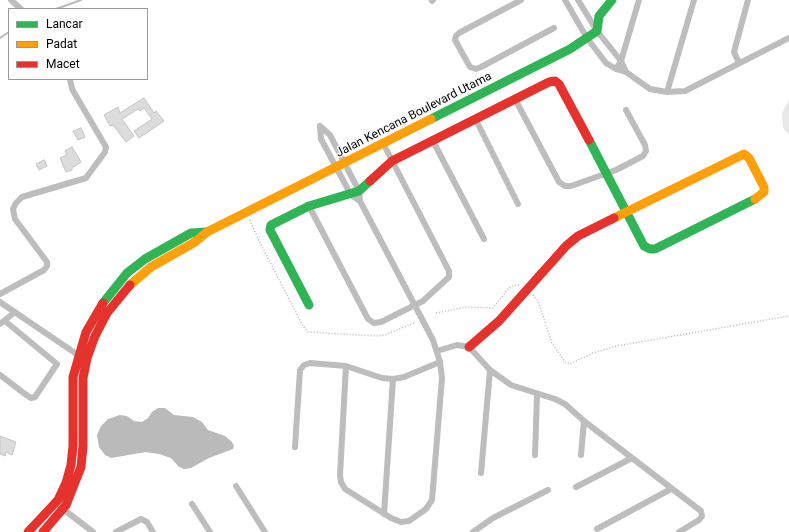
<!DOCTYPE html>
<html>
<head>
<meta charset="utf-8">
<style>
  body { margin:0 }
  #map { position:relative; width:789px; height:532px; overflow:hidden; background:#fff; font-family:Roboto,sans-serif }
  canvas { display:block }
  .legend { position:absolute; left:8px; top:8px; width:140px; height:72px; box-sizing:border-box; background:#fff; border:1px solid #999; margin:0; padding:5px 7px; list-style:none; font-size:12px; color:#000 }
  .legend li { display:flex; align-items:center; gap:8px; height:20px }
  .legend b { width:20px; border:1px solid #999 }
</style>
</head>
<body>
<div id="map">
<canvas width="789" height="532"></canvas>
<ul class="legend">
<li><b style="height:5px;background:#30b455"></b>Lancar</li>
<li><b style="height:5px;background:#ff9f0a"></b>Padat</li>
<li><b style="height:5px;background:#e5322d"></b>Macet</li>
</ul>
</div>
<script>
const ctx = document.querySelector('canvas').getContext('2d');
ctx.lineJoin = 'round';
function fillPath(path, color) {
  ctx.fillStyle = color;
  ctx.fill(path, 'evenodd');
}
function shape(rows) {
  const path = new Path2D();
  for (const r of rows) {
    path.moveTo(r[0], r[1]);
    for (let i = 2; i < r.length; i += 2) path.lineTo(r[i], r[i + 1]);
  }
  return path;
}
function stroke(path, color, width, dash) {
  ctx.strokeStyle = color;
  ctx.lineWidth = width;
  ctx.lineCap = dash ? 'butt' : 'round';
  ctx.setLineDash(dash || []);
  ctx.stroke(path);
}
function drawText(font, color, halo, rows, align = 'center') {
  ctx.font = font + ' Roboto,sans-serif';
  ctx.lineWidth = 3;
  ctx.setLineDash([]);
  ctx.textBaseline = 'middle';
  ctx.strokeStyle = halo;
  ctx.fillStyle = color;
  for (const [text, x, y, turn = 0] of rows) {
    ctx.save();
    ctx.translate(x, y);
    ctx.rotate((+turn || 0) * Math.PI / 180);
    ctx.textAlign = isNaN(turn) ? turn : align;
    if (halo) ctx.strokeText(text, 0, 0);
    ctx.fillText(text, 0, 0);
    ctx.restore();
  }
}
const green = shape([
  [789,99,789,135,783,128,782,113]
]);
const water = shape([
  [158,408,165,408,174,415,193,417,202,422,208,430,225,436,232,442,234,446,233,449,209,458,191,468,184,469,179,467,171,458,159,454,146,452,111,458,105,455,99,447,97,435,101,426,108,419,120,415,127,416,134,421,142,422,148,418,152,412]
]);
const stream = shape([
  [56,9,81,0],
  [0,38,9,32]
]);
const building = shape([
  [144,98,154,113,156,111,164,121,139,138,134,131,152,119,144,108,140,111,138,109,122,119,134,136,126,142,113,125,110,126,104,115,118,107,120,113,144,98],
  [81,128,85,137,78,140,73,131,81,128],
  [72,147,81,162,72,168,72,170,66,172,60,158,67,155,65,151,72,147],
  [44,160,47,166,39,170,36,164,44,160],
  [0,436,16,442,12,455,6,452,5,456,0,454,0,436]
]);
const path = shape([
  [250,220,258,239,303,326,308,332,376,336,385,335,414,323],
  [533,295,538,301,552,343,565,362,570,364,593,353,617,346,789,316],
  [436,313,467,307,493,308,508,289,514,285,520,285]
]);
const street = shape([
  [11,0,21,9],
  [521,0,459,33,456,36,455,40,470,67,476,69,481,67,554,28],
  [565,0,587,38,606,63,616,69,626,72,650,89,667,92,685,91,789,38],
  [578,0,597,31,621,61,626,72],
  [432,1,433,0],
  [739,63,734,52,748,0],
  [616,69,621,61,639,0],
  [667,92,694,0],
  [515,99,559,182,565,186,571,186,616,170,643,156,646,151,645,145,626,110],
  [476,120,518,204],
  [320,126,330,135,359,191,360,201,433,340,440,362,442,378,432,500,426,509,409,521,401,522,391,518,345,489,341,482,340,475,346,366],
  [320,126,321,139,351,195,360,201],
  [433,141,484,239],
  [309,206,368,319,374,323,381,322,423,301,449,277,449,271,383,143],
  [0,294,44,270,47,266,47,262,15,219,13,209,16,203,22,197,86,178,105,152,106,147,72,89,70,79],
  [0,302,78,355],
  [0,324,15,312],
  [437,351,457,345,469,347,490,370,511,385,555,399,565,404,584,421,701,511,702,516,699,520,679,532],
  [0,375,25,394,31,398,35,397,57,364,5,321],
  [295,447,300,370,304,365,310,363,346,366,382,378,393,379,404,377,440,362],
  [535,455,537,394],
  [581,455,584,421],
  [481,473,490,370],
  [236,486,265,532],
  [576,487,632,458],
  [192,504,210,532],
  [63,509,93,532],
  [384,514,393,379],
  [597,529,671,489],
  [116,532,141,519,147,522,153,532],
  [473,532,493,518,548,490]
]);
const fast = shape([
  [431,119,570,49,597,31,599,16,612,0],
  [589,140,644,246,650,249,655,249,755,199],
  [103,303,127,273,145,259,191,233,207,232],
  [309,305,270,230,271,225,309,206,359,191,370,181]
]);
const slow = shape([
  [614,218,744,154,749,158,764,187,764,192,755,199],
  [130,285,151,267,195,242,207,232,431,119]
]);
const jam = shape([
  [370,181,392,161,549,82,555,81,559,84,589,140],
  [469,347,499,321,566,246,578,236,614,218],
  [28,532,58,500,66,483,71,465,73,446,73,377,86,332,103,303],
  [43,532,66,505,81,467,83,446,83,378,87,358,95,336,107,313,130,285]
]);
const streetNames = [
  ["Jalan Kencana Boulevard Utama",414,115,-27]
];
fillPath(green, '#e8e8e8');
fillPath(water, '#bababa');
stroke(stream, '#bababa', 2);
fillPath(building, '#dcdcdc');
stroke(building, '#c4c4c4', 1);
stroke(path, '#b8b8b8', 1.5, [1, 2]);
stroke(street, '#bdbdbd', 6);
stroke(fast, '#30b455', 9);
stroke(slow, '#ff9f0a', 9);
stroke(jam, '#e5322d', 9);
drawText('12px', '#000', '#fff', streetNames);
</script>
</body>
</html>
